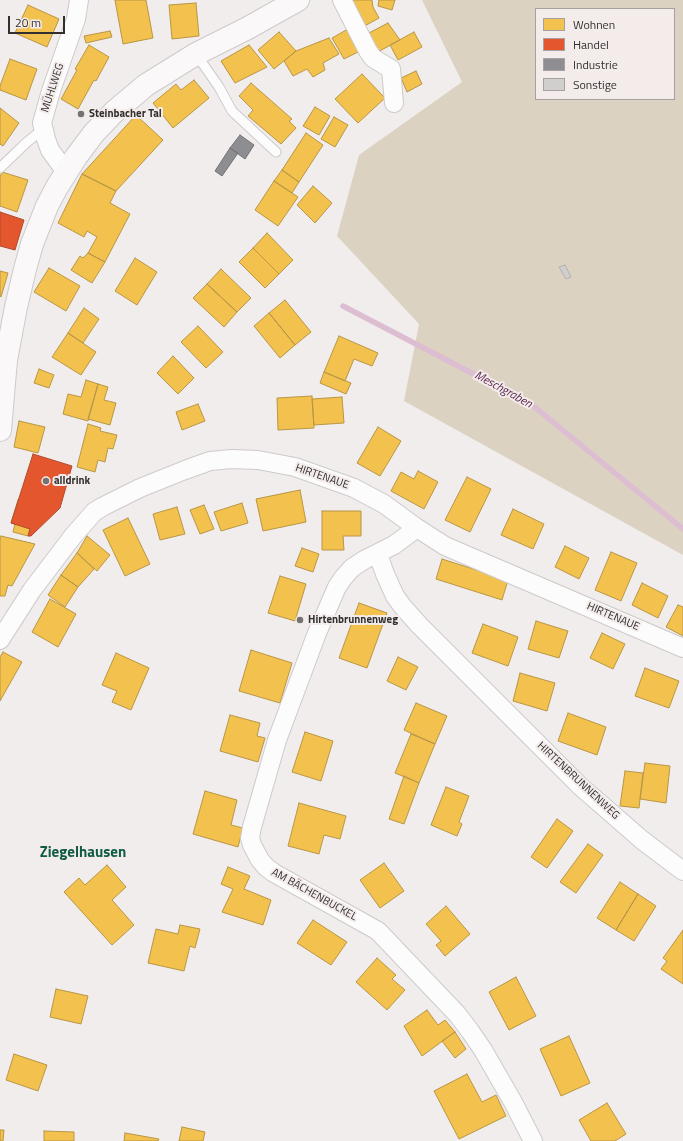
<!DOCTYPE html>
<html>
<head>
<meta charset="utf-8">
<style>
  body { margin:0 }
  #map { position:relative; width:683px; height:1141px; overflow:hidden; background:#f1eded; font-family:"Titillium Web",sans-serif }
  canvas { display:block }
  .legend { position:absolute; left:535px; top:8px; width:140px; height:92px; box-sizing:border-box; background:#f3eceb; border:1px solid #a6a1a0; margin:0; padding:5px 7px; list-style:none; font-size:12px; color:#32302f }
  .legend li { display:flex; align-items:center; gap:8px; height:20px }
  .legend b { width:20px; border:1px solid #a6a1a0 }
  .scale { position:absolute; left:8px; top:16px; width:57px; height:18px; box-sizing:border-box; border:2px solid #32302f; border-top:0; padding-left:5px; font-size:12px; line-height:14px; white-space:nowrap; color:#32302f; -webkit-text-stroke:3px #f3eceb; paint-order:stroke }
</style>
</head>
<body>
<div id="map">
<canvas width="683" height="1141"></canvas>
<ul class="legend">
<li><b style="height:11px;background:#f2c14e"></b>Wohnen</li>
<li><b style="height:11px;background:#e4572e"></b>Handel</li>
<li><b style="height:11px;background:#8d8d92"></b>Industrie</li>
<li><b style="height:11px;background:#d1cfce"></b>Sonstige</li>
</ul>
<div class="scale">20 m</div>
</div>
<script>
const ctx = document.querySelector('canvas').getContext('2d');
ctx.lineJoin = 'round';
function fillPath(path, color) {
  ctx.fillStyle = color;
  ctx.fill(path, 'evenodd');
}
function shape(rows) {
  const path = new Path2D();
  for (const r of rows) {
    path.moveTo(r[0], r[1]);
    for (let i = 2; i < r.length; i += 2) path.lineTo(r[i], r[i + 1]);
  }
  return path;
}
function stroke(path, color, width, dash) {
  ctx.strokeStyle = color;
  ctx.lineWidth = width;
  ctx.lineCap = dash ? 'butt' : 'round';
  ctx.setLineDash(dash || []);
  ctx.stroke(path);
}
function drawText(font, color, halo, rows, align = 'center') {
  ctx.font = font + ' "Titillium Web",sans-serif';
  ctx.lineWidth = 4;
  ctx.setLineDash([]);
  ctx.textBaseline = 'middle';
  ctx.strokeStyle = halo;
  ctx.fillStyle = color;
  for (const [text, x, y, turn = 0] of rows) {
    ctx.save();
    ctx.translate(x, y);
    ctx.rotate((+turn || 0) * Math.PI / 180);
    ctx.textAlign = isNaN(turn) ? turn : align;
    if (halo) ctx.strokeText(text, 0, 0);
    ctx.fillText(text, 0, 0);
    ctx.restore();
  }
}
const green = shape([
  [422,0,683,0,683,555,404,401,419,324,337,236,359,155,462,82],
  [536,9,674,9,674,99,536,99]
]);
const homes = shape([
  [115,0,146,0,153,38,123,44,115,0],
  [349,0,372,0,373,7,379,18,361,28,349,0],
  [379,0,395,0,392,10,378,6,379,0],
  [196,3,199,36,172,39,169,5,196,3],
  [28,5,59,19,47,47,15,33,28,5],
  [388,23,400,40,374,54,367,34,388,23],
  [348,29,358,52,344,59,332,38,348,29],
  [110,31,112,37,86,43,84,36,110,31],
  [279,32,296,51,274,69,258,50,279,32],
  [414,32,422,47,398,60,390,45,414,32],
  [329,38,339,54,323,63,325,70,313,77,307,69,293,76,284,61,296,51,329,38],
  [89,45,109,57,96,81,94,80,78,109,61,99,77,70,75,69,89,45],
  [249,45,267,67,235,83,221,61,249,45],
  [10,59,37,69,26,100,0,90,0,86,10,59],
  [416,71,422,84,407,92,401,78,416,71],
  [362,74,385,98,358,123,335,99,362,74],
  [194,80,209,98,173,128,153,103,176,84,181,90,194,80],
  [251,83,292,119,289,121,296,128,281,144,248,116,253,110,239,96,251,83],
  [315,107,330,116,319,135,303,126,315,107],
  [0,108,19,123,3,146,0,144,0,108],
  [136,115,163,140,116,191,82,174,136,115],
  [334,117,348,125,335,147,321,139,334,117],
  [306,133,323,145,299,182,282,170,306,133],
  [282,170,299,182,292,193,274,181,282,170],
  [2,172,28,180,17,212,0,206,0,177,2,172],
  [82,174,116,191,110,203,130,214,105,262,88,253,97,237,87,231,84,237,58,223,82,174],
  [274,181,298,197,278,226,255,210,274,181],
  [313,186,332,203,315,223,297,205,313,186],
  [267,233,293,260,279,274,253,248,267,233],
  [253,248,279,274,265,288,239,262,253,248],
  [88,253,105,262,92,283,71,270,80,256,83,258,88,253],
  [135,258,157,272,137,305,115,291,135,258],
  [49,268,80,286,66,311,34,292,49,268],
  [221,269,251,298,237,312,207,284,221,269],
  [0,271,8,273,1,297,0,296,0,271],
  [207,284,237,312,224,327,193,298,207,284],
  [285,300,311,332,295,345,269,313,285,300],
  [84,308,99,319,83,343,68,333,84,308],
  [269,313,295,345,280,358,254,326,269,313],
  [198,326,223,352,206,368,181,342,198,326],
  [68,333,96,352,81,375,52,357,68,333],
  [339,336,378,353,372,366,354,359,345,381,324,372,339,336],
  [173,356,194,378,178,394,157,373,173,356],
  [39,369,54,375,49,388,34,383,39,369],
  [324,372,351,383,346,394,320,383,324,372],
  [86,380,98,384,88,421,63,414,68,394,81,397,86,380],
  [98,384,108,387,104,400,116,403,110,425,88,419,98,384],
  [312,396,314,428,278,430,277,398,312,396],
  [342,397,344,423,314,425,312,399,342,397],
  [198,404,205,421,182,430,176,412,198,404],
  [19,421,45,427,38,453,14,447,19,421],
  [88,424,101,428,100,431,117,435,113,449,108,448,105,462,98,460,95,472,77,467,88,424],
  [378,427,401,441,380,476,357,463,378,427],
  [37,461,65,470,55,503,27,494,37,461],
  [418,471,438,482,424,509,391,491,401,472,414,479,418,471],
  [467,477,491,489,470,532,445,520,467,477],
  [300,490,306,522,263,531,256,499,300,490],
  [18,500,43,508,37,527,30,529,28,536,13,532,15,524,11,523,18,500],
  [242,503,248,523,221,531,214,512,242,503],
  [204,505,214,529,200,534,190,510,204,505],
  [177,507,185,534,160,540,153,514,177,507],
  [513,509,544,524,533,549,501,535,513,509],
  [322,511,361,511,361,536,343,536,344,550,322,550,322,511],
  [128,518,150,564,125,576,103,530,128,518],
  [1,536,35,544,12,586,8,585,5,596,0,596,0,540,1,536],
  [87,536,110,555,97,571,77,553,87,536],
  [565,546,589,558,579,579,555,567,565,546],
  [302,548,319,554,313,572,295,566,302,548],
  [611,552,637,563,621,601,595,590,611,552],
  [77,553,94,569,78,587,61,575,77,553],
  [442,559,508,580,502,600,436,579,442,559],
  [61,575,78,587,65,607,48,595,61,575],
  [280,576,306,584,295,621,268,613,280,576],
  [642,583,668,596,658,618,632,605,642,583],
  [50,599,76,614,58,647,32,632,50,599],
  [359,603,387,613,367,668,339,658,359,603],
  [678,605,683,607,683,636,666,627,678,605],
  [536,621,568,631,559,658,528,649,536,621],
  [483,624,518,637,508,666,472,653,483,624],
  [602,633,625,644,613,669,590,658,602,633],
  [251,650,292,663,280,703,239,691,251,650],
  [3,652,22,662,0,701,0,657,3,652],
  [116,653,149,668,131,710,112,702,117,691,102,685,116,653],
  [398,657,418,667,406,690,387,681,398,657],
  [645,668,679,681,669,708,635,696,645,668],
  [520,673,555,683,547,711,513,701,520,673],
  [416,703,447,716,435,744,404,730,416,703],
  [568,713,606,727,597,755,558,741,568,713],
  [230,715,260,723,257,736,265,738,258,762,220,751,230,715],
  [305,732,333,741,321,781,292,772,305,732],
  [411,734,435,744,419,783,395,773,411,734],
  [645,763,670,766,666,803,640,799,645,763],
  [625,771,643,773,639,808,620,806,625,771],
  [404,776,419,783,404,824,389,819,404,776],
  [446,787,469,796,459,822,462,824,457,836,431,825,446,787],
  [205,791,237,800,231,825,243,828,238,847,193,834,205,791],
  [299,803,346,816,340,839,324,835,319,854,288,846,299,803],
  [557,819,573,831,547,868,531,857,557,819],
  [588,844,603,855,576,893,560,882,588,844],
  [384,863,404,891,380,908,360,880,384,863],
  [107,865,126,887,112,900,134,925,112,945,64,892,79,878,85,885,107,865],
  [228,867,250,876,244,889,271,900,263,925,222,912,233,889,221,884,228,867],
  [620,882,638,894,616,930,597,918,620,882],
  [638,894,656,906,634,941,616,930,638,894],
  [446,906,470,934,445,956,436,945,441,941,426,924,446,906],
  [313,920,347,942,331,965,297,943,313,920],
  [180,925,200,929,195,948,190,946,184,971,148,963,156,929,178,934,180,925],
  [683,930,683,984,661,969,667,961,663,958,683,930],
  [377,958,396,975,392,979,405,990,387,1010,356,982,377,958],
  [516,977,536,1016,509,1030,489,992,516,977],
  [56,989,88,996,81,1024,50,1017,56,989],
  [427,1010,438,1025,445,1020,455,1032,422,1056,404,1026,427,1010],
  [455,1032,466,1049,455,1058,442,1041,455,1032],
  [569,1036,590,1083,561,1096,540,1049,569,1036],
  [14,1054,47,1065,38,1091,6,1080,14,1054],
  [467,1074,482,1102,496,1095,506,1116,459,1139,434,1091,467,1074],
  [607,1103,626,1134,615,1141,591,1141,579,1120,607,1103],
  [182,1127,205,1132,203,1141,179,1141,182,1127],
  [0,1130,4,1130,3,1141,0,1141,0,1130],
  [44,1131,74,1132,74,1141,44,1141,44,1131],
  [125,1133,159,1139,158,1141,124,1141,125,1133]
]);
const shops = shape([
  [0,212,24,220,15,250,0,246,0,212],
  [33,454,72,466,60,508,31,536,28,536,30,529,11,523,33,454]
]);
const industry = shape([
  [240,135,254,145,245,159,230,148,240,135],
  [230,148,238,153,222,176,215,171,230,148]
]);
const stream = shape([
  [343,306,531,404,683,529]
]);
const building = shape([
  [565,265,571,277,566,279,559,267,565,265]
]);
const lane = shape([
  [196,54,219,87,232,111,276,152],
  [0,168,26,143,43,129]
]);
const street = shape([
  [342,0,368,51,373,58,391,69,394,103],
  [66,172,50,150,46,139,42,123,51,91,76,19,79,0],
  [417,528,394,545,364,560,352,568,343,578,337,587,317,633,277,740,252,827,250,838,252,845,260,860,266,867,274,873,378,931,457,1014,470,1031,483,1050,513,1102,533,1141],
  [378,554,385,574,395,596,403,607,420,626,580,786,642,840,683,871],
  [0,640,32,590,73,536,94,512,102,507,140,488,185,470,210,461,232,459,258,460,295,467,354,488,384,504,417,528,445,546,683,648]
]);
const secondary = shape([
  [0,430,6,360,16,307,25,269,32,244,47,206,57,187,76,157,94,133,114,112,146,85,196,54,246,29,298,0]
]);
const markers = [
  [81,114,4,"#757272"],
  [46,481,4,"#757272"],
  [300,620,4,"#757272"]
];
const streetNames = [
  ["MÜHLWEG",53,88,-72],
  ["HIRTENAUE",322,477,19],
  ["HIRTENAUE",613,617,23],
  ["HIRTENBRUNNENWEG",578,781,43],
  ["AM BÄCHENBUCKEL",314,895,29]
];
const poiNames = [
  ["Steinbacher Tal",89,114],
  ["alldrink",54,481],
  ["Hirtenbrunnenweg",308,620]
];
const waterNames = [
  ["Meschgraben",503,390,29]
];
const districtNames = [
  ["Ziegelhausen",83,853]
];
fillPath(green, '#dbd2c2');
fillPath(homes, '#f2c14e');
stroke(homes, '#b89645', 1);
fillPath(shops, '#e4572e');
stroke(shops, '#af4b2e', 1);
fillPath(industry, '#8d8d92');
stroke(industry, '#727174', 1);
stroke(stream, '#ddbdd2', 5.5);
fillPath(building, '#d1cfce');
stroke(building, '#b3b0b0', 1);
stroke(lane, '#cdcaca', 11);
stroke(street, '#cdcaca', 20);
stroke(secondary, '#cdcaca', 24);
stroke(lane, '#fdfcfc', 9);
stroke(street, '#fdfcfc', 18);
stroke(secondary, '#faf8f8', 22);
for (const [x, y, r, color] of markers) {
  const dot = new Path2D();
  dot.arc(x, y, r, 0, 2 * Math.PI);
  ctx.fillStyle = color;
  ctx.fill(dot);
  stroke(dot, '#f3eceb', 1.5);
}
drawText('11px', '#32302f', '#f3eceb', streetNames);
drawText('bold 11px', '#32302f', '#f3eceb', poiNames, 'left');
drawText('italic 12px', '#5c264f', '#f3eceb', waterNames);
drawText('bold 15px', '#0f5c47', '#f3eceb', districtNames);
</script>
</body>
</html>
